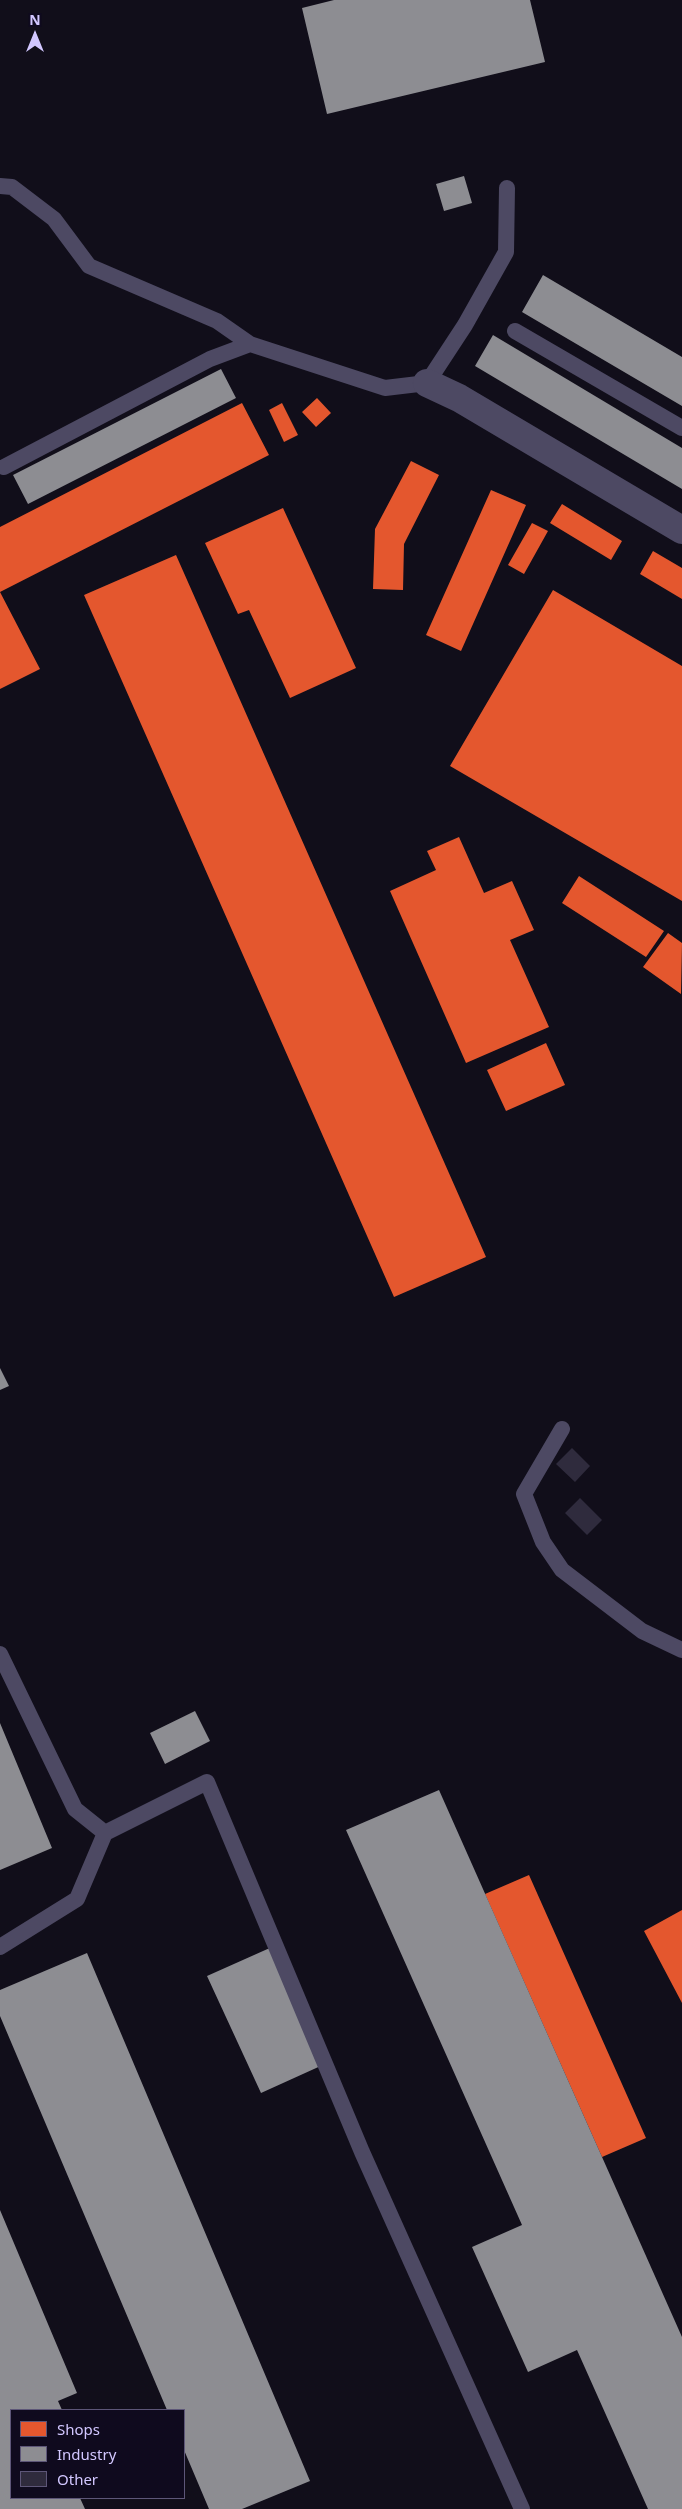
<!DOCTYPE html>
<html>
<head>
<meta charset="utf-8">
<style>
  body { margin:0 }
  #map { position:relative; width:682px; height:2509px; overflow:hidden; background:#110e1a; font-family:"Noto Sans",sans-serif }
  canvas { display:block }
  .legend { position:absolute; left:10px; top:2409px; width:175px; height:90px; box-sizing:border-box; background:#0f0a1e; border:1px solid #5d5678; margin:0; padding:6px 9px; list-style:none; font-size:15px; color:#d2c7ff }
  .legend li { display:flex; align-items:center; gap:10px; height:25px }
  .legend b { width:25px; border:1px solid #5d5678 }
  .north { position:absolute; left:10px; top:10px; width:50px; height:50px; -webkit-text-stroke:4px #0f0a1e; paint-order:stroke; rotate:0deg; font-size:14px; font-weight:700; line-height:20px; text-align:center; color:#d2c7ff }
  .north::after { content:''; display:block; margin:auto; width:18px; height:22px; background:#d2c7ff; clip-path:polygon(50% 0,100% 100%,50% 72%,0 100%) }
</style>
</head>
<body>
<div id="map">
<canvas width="682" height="2509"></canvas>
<ul class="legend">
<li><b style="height:14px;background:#e4572e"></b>Shops</li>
<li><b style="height:14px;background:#8d8d92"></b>Industry</li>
<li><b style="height:14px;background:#2f2b3d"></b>Other</li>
</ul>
<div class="north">N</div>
</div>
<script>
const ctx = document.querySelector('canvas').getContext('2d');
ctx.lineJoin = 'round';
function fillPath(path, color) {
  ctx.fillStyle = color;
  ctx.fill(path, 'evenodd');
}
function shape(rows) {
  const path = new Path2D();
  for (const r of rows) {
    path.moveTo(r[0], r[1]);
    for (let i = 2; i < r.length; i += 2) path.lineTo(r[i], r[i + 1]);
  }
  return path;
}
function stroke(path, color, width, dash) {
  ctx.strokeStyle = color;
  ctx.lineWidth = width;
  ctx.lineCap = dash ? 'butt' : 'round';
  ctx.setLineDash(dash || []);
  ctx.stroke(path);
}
const shops = shape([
  [317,398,331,413,316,427,302,412],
  [242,403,269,455,0,592,40,669,0,689,0,527],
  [282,403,298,435,284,442,269,410],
  [411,461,439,475,404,544,403,590,373,589,375,529],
  [491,490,526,505,461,651,426,635],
  [562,504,622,541,611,560,550,523],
  [283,508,356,668,290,698,249,610,238,614,205,543],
  [532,523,548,531,524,574,508,565],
  [653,551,682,568,682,599,640,574],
  [176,555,486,1257,394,1297,84,595],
  [553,590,682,666,682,901,450,766],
  [459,837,484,893,512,881,534,930,510,940,549,1027,466,1063,390,891,436,870,427,851],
  [579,876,664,931,646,957,562,903],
  [668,933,682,943,681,994,643,967],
  [546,1043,565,1085,506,1111,487,1070],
  [529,1875,646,2138,602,2157,485,1894],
  [682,1910,682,2003,644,1931]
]);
const industry = shape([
  [334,0,530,0,545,62,327,114,302,8],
  [464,176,472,203,444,211,436,184],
  [543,275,682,357,682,406,522,312],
  [493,335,682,448,682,489,475,366],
  [221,369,236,398,28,504,13,475],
  [0,1368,9,1386,0,1390],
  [195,1711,210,1741,165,1764,150,1733],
  [0,1723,52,1848,0,1870],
  [439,1790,682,2337,682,2509,648,2509,577,2350,528,2372,472,2247,522,2225,346,1830],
  [272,1947,325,2064,261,2093,207,1976],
  [87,1953,310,2481,242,2509,209,2509,184,2450,184,2410,167,2410,0,2016,0,1990],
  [0,2210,77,2393,58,2401,62,2410,11,2410,11,2498,80,2498,85,2509,0,2509]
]);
const building = shape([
  [572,1448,590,1466,575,1482,556,1464],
  [580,1498,602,1520,587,1535,565,1513]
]);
const lane = shape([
  [0,186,12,187,54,219,89,266,217,321,250,344,385,388,427,383,465,325,506,252,507,188],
  [515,331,682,428],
  [4,467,210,359,250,344],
  [562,1429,524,1494,543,1542,562,1570,642,1631,682,1650],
  [0,1654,75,1809,105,1833],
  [0,1947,77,1899,105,1833,207,1782,362,2152,522,2509]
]);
const street = shape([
  [427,383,459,398,682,530]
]);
fillPath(shops, '#e4572e');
fillPath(industry, '#8d8d92');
fillPath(building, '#2f2b3d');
stroke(lane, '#4d4963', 16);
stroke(street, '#4d4963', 28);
</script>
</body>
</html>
